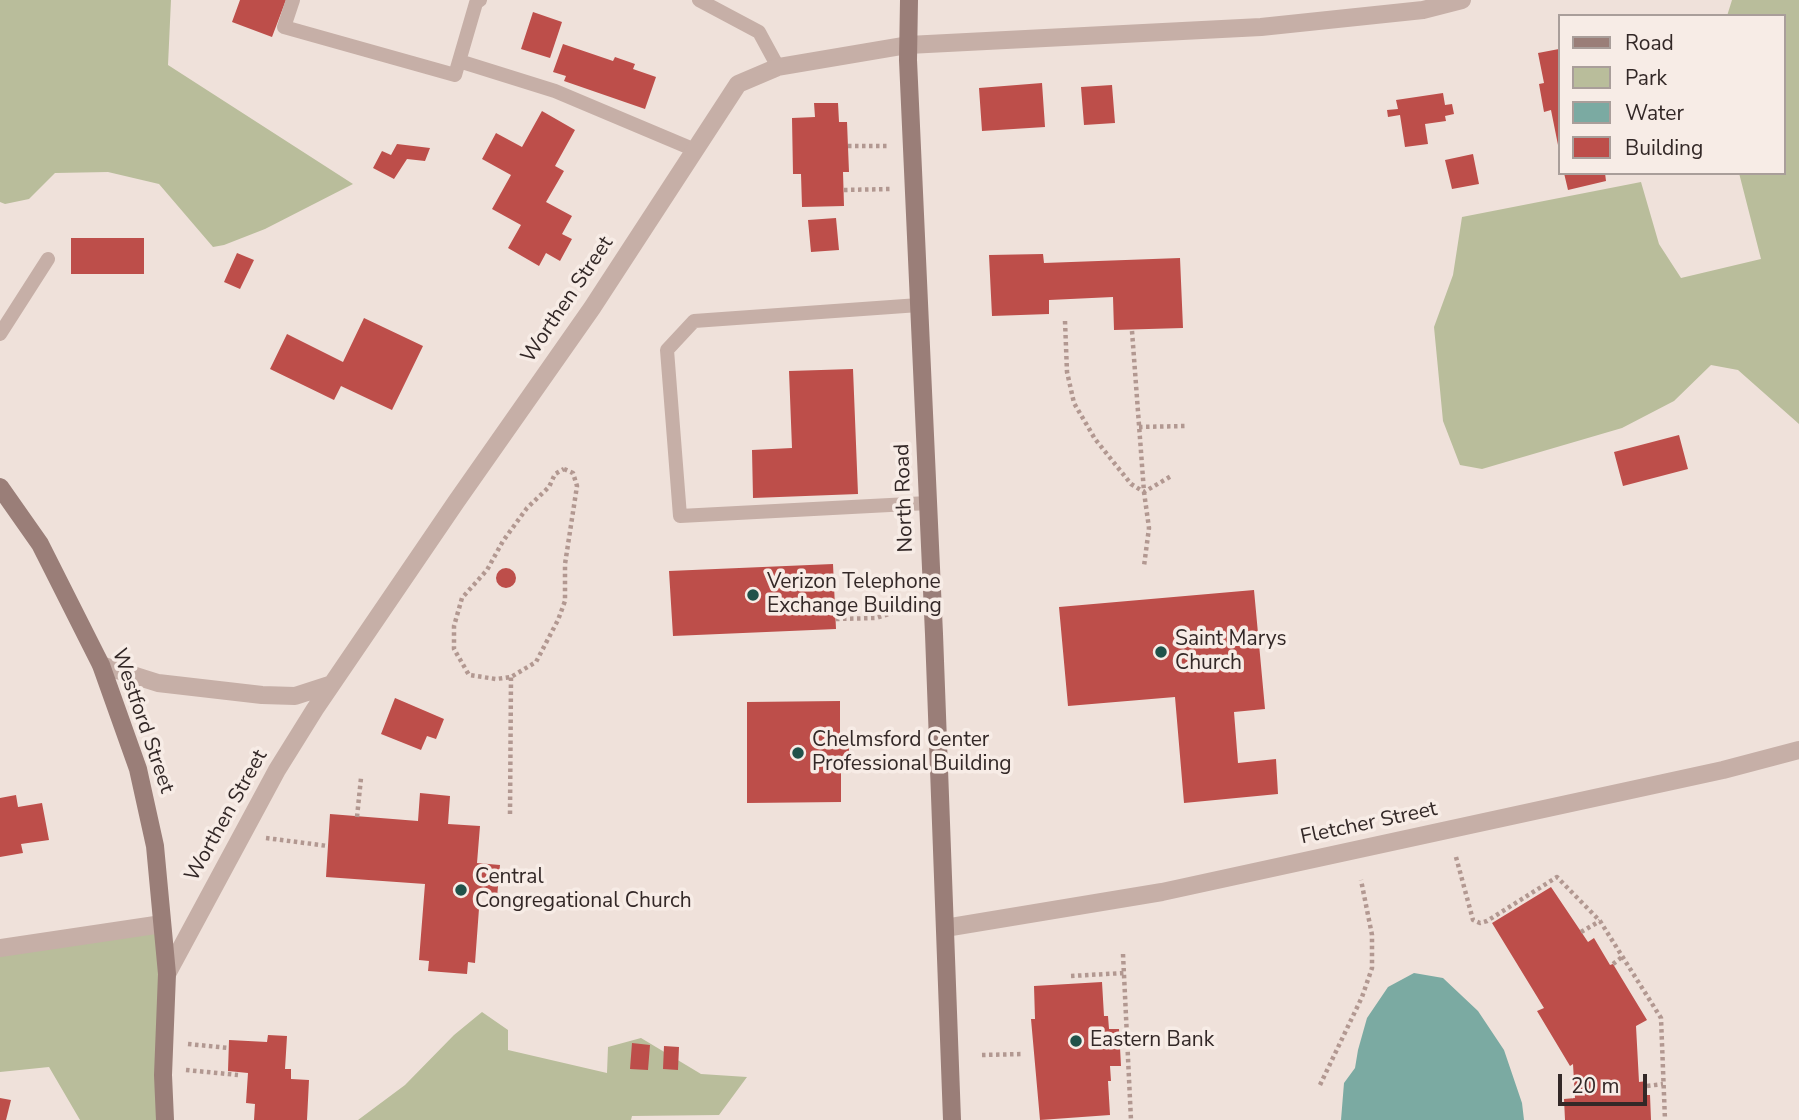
<!DOCTYPE html>
<html>
<head>
<meta charset="utf-8">
<style>
  body { margin:0 }
  #map { position:relative; width:1799px; height:1120px; overflow:hidden; background:#efe1da; font-family:"Nunito Sans",sans-serif }
  canvas { display:block }
  .legend { position:absolute; left:1558px; top:14px; width:228px; height:161px; box-sizing:border-box; background:#f7ece6; border:2px solid #a99e9a; margin:0; padding:9px 12px; list-style:none; font-size:21px; color:#332827 }
  .legend li { display:flex; align-items:center; gap:14px; height:35px }
  .legend b { width:35px; border:2px solid #a99e9a }
  .scale { position:absolute; left:1558px; top:1074px; width:89px; height:32px; box-sizing:border-box; border:4px solid #332827; border-top:0; padding-left:9px; font-size:21px; line-height:24px; white-space:nowrap; color:#332827; -webkit-text-stroke:5px #f7ece6; paint-order:stroke }
</style>
</head>
<body>
<div id="map">
<canvas width="1799" height="1120"></canvas>
<ul class="legend">
<li><b style="height:9px;background:#9a7e78"></b>Road</li>
<li><b style="height:19px;background:#b9bd9b"></b>Park</li>
<li><b style="height:19px;background:#7baaa2"></b>Water</li>
<li><b style="height:19px;background:#bd4e4a"></b>Building</li>
</ul>
<div class="scale">20 m</div>
</div>
<script>
const ctx = document.querySelector('canvas').getContext('2d');
ctx.lineJoin = 'round';
function fillPath(path, color) {
  ctx.fillStyle = color;
  ctx.fill(path, 'evenodd');
}
function shape(rows) {
  const path = new Path2D();
  for (const r of rows) {
    if (r.length === 3) {
      path.moveTo(r[0] + r[2], r[1]);
      path.arc(r[0], r[1], r[2], 0, 2 * Math.PI);
      continue;
    }
    path.moveTo(r[0], r[1]);
    for (let i = 2; i < r.length; i += 2) path.lineTo(r[i], r[i + 1]);
  }
  return path;
}
function stroke(path, color, width, dash) {
  ctx.strokeStyle = color;
  ctx.lineWidth = width;
  ctx.lineCap = dash ? 'butt' : 'round';
  ctx.setLineDash(dash || []);
  ctx.stroke(path);
}
function drawText(font, color, halo, rows, align = 'center') {
  ctx.font = font + ' "Nunito Sans",sans-serif';
  ctx.lineWidth = 7;
  ctx.setLineDash([]);
  ctx.textBaseline = 'middle';
  ctx.strokeStyle = halo;
  ctx.fillStyle = color;
  for (const [text, x, y, turn = 0] of rows) {
    ctx.save();
    ctx.translate(x, y);
    ctx.rotate((+turn || 0) * Math.PI / 180);
    ctx.textAlign = isNaN(turn) ? turn : align;
    if (halo) ctx.strokeText(text, 0, 0);
    ctx.fillText(text, 0, 0);
    ctx.restore();
  }
}
const green = shape([
  [0,0,171,0,168,65,353,184,265,229,224,245,213,247,159,184,108,172,55,173,29,199,5,204,0,202],
  [1732,0,1799,0,1799,424,1738,370,1711,365,1674,401,1622,428,1482,469,1460,465,1443,421,1434,327,1453,275,1462,217,1641,182,1659,244,1681,278,1761,259,1739,173,1783,173,1783,16,1727,16],
  [162,924,165,1120,80,1120,49,1067,0,1072,0,948],
  [482,1012,508,1030,508,1050,607,1073,608,1047,641,1038,701,1074,747,1077,719,1115,632,1116,631,1120,358,1120,405,1085,454,1035]
]);
const water = shape([
  [1414,973,1443,978,1478,1011,1504,1050,1522,1103,1524,1120,1341,1120,1344,1083,1355,1068,1358,1050,1367,1018,1388,987]
]);
const building = shape([
  [240,0,286,0,272,37,232,22],
  [533,12,562,22,550,58,521,49],
  [563,44,613,61,615,57,635,64,633,69,656,77,645,109,564,81,566,76,553,72],
  [1559,49,1559,145,1558,145,1551,110,1544,112,1539,84,1544,83,1538,53],
  [1042,83,1045,127,982,131,979,88],
  [1112,85,1115,123,1084,125,1081,87],
  [1443,93,1445,105,1452,104,1454,114,1445,116,1446,121,1425,124,1428,144,1405,147,1400,115,1388,117,1387,110,1398,109,1396,100],
  [814,103,838,103,839,122,847,122,849,172,843,172,844,206,802,207,801,174,793,174,792,118,815,117],
  [542,111,575,130,555,166,564,171,546,202,572,216,562,234,572,239,560,261,546,253,539,266,508,248,521,225,492,209,511,175,482,159,496,133,522,147],
  [397,144,430,148,425,161,407,159,394,179,373,168,382,151,391,155],
  [1473,154,1479,184,1452,189,1445,160],
  [1564,173,1605,173,1606,181,1568,190],
  [836,218,839,250,811,252,808,220],
  [71,238,144,238,144,274,71,274],
  [237,253,254,260,240,289,224,282],
  [1043,254,1044,263,1180,258,1183,328,1114,330,1113,297,1049,300,1049,314,992,316,989,255],
  [364,318,423,346,392,410,341,386,334,400,270,369,287,334,343,362],
  [853,369,858,494,753,498,752,450,792,448,789,371],
  [1679,435,1688,469,1623,486,1614,452],
  [833,564,836,629,673,636,669,571],
  [506,578,10],
  [1254,590,1265,709,1234,712,1238,763,1276,759,1278,794,1184,803,1175,697,1068,706,1059,607],
  [395,698,444,719,436,739,427,736,421,750,381,734],
  [840,701,840,740,849,740,849,765,841,765,841,802,747,803,747,702],
  [420,793,450,796,448,824,480,826,477,863,500,865,497,897,480,895,475,963,468,962,467,974,428,971,429,961,419,960,425,884,326,877,330,814,418,821],
  [16,795,18,807,42,803,49,840,21,844,23,853,0,857,0,798],
  [1551,887,1588,942,1594,938,1610,965,1613,964,1647,1020,1636,1026,1639,1082,1647,1081,1647,1095,1650,1095,1651,1120,1565,1120,1564,1099,1575,1098,1573,1064,1570,1066,1537,1011,1544,1008,1492,923],
  [1102,982,1104,1016,1108,1016,1109,1029,1119,1029,1121,1066,1110,1066,1111,1081,1108,1081,1110,1115,1040,1120,1031,1019,1035,1019,1034,986],
  [268,1035,287,1036,285,1069,291,1069,291,1079,309,1080,307,1120,254,1120,255,1104,246,1103,248,1073,228,1071,229,1040,267,1042],
  [632,1043,650,1045,648,1070,630,1069],
  [664,1046,679,1047,678,1070,663,1069],
  [0,1098,11,1100,6,1120,0,1120]
]);
const path = shape([
  [848,146,888,146],
  [844,190,890,189],
  [1065,321,1067,372,1074,403,1095,439,1131,484,1144,492,1173,475],
  [1132,331,1144,492,1149,528,1144,566],
  [1139,427,1185,426],
  [564,469,573,473,577,486,565,564,565,601,558,620,536,662,511,677,496,679,469,675,454,649,454,626,462,598,487,570,503,541,527,508,549,487,555,474,564,469],
  [836,619,876,618,908,608],
  [510,814,511,677],
  [357,817,361,778],
  [266,838,328,846],
  [1456,857,1473,920,1480,923,1487,921,1557,877,1600,921,1661,1018,1665,1120],
  [1581,932,1600,921],
  [1123,954,1131,1120],
  [1613,964,1622,957],
  [1071,976,1124,973],
  [188,1044,229,1048],
  [982,1055,1023,1054],
  [186,1070,238,1075],
  [1320,1085,1362,997,1372,968,1372,935,1361,880],
  [1647,1086,1663,1084]
]);
const service = shape([
  [293,0,284,27,455,75,476,3,480,0],
  [699,0,759,32,778,67],
  [459,61,555,91,695,150],
  [919,305,694,321,667,350,680,516,928,503],
  [0,334,48,259]
]);
const minor = shape([
  [908,45,1261,27,1423,10,1462,0],
  [0,948,162,924]
]);
const tertiary = shape([
  [101,665,158,683,262,695,295,696,332,684],
  [945,928,1162,892,1723,770,1799,750],
  [167,974,277,770,315,709,456,502,592,308,738,84,778,67,908,45]
]);
const secondary = shape([
  [909,0,908,60,934,634,952,1120],
  [0,487,40,544,101,665,138,769,155,846,167,974,163,1075,165,1120]
]);
const markers = [
  [753,595,7,"#20524a"],
  [1161,652,7,"#20524a"],
  [798,753,7,"#20524a"],
  [461,890,7,"#20524a"],
  [1076,1041,7,"#20524a"]
];
const streetNames = [
  ["Worthen Street",568,300,-56],
  ["North Road",905,498,-92],
  ["Westford Street",142,721,71],
  ["Worthen Street",227,816,-61],
  ["Fletcher Street",1369,824,-12]
];
const poiNames = [
  ["Verizon Telephone",767,583],
  ["Exchange Building",767,607],
  ["Saint Marys",1175,640],
  ["Church",1175,664],
  ["Chelmsford Center",812,741],
  ["Professional Building",812,765],
  ["Central",475,878],
  ["Congregational Church",475,902],
  ["Eastern Bank",1090,1041]
];
fillPath(green, '#b9bd9b');
fillPath(water, '#7baaa2');
fillPath(building, '#bd4e4a');
stroke(path, '#b29891', 4.5, [3.5, 3.5]);
stroke(service, '#c6afa7', 14);
stroke(minor, '#c6afa7', 18);
stroke(tertiary, '#c6afa7', 18);
stroke(secondary, '#9a7e78', 18);
for (const [x, y, r, color] of markers) {
  const dot = new Path2D();
  dot.arc(x, y, r, 0, 2 * Math.PI);
  ctx.fillStyle = color;
  ctx.fill(dot);
  stroke(dot, '#f7ece6', 2.5);
}
drawText('21px', '#332827', '#f7ece6', streetNames);
drawText('21px', '#332827', '#f7ece6', poiNames, 'left');
</script>
</body>
</html>
